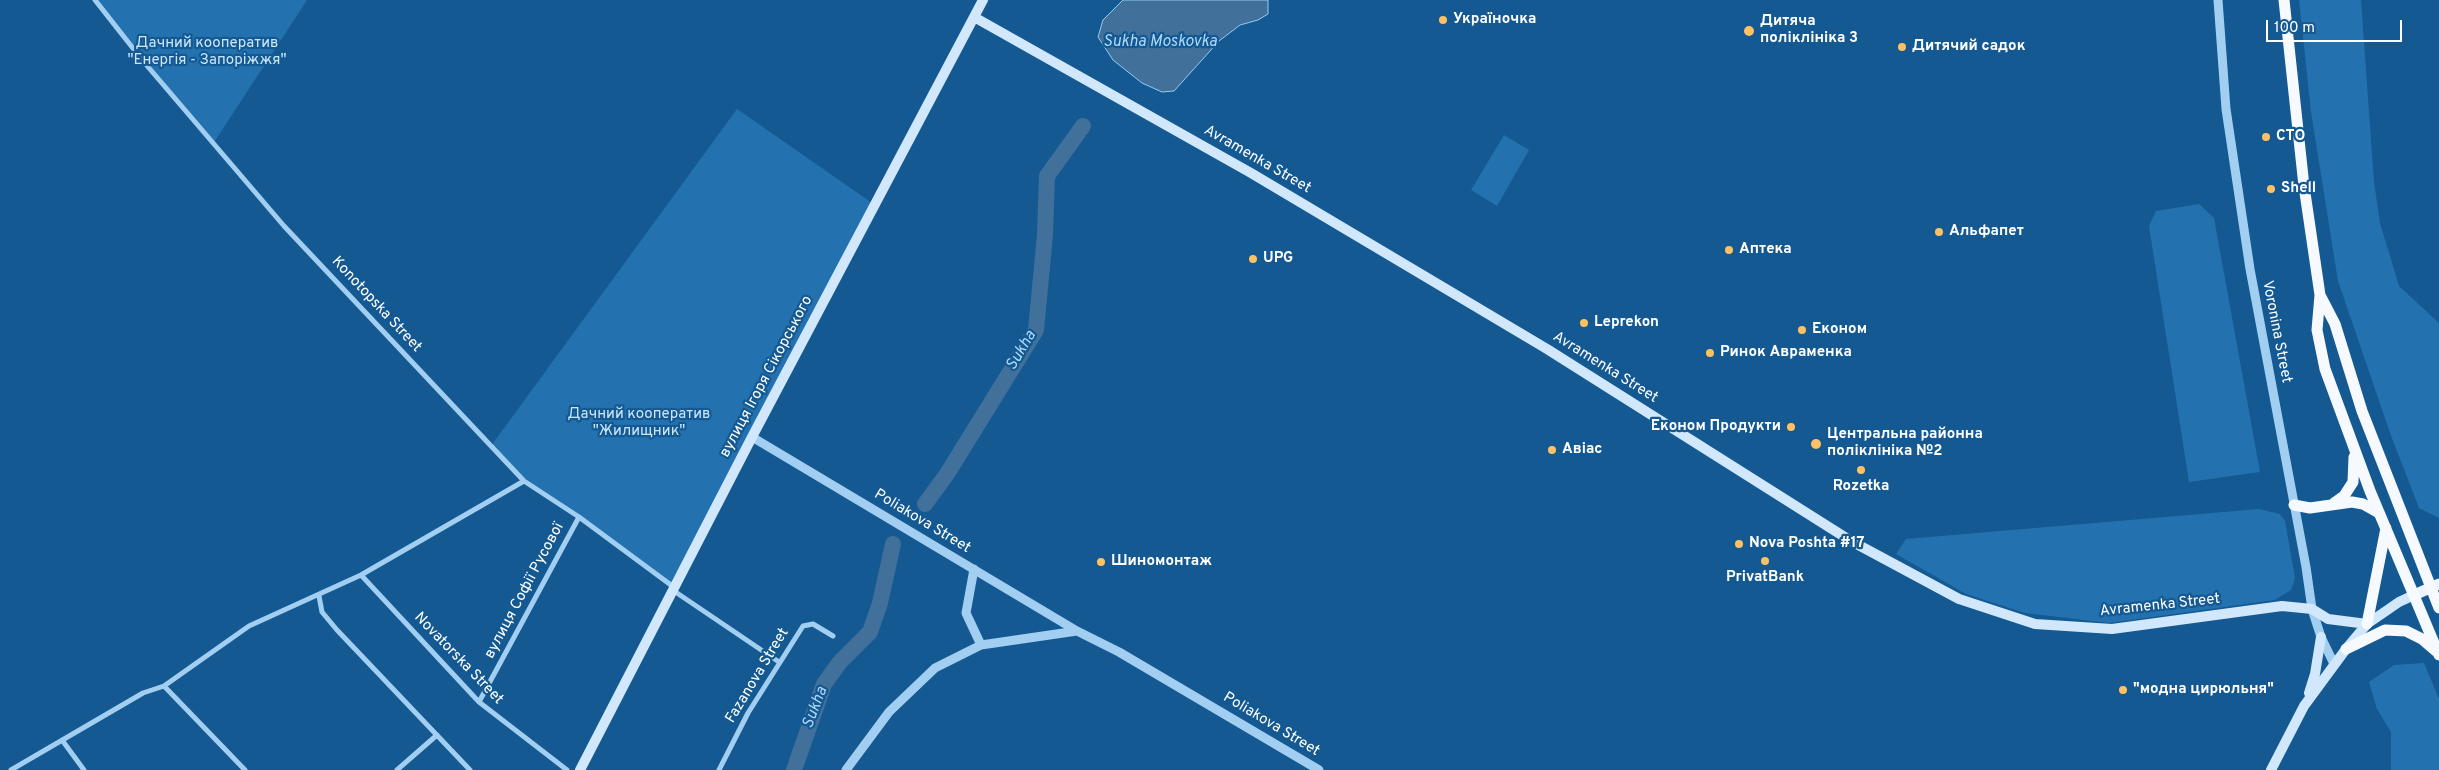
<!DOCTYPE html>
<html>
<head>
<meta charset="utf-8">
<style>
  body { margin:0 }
  #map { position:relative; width:2439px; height:770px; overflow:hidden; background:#145992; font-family:Overpass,sans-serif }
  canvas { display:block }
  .scale { position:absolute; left:2266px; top:20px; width:136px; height:22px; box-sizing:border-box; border:2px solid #fff; border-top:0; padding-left:6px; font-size:15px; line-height:18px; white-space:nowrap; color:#fff; -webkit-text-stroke:4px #145992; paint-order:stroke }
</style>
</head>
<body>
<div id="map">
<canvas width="2439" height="770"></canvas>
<div class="scale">100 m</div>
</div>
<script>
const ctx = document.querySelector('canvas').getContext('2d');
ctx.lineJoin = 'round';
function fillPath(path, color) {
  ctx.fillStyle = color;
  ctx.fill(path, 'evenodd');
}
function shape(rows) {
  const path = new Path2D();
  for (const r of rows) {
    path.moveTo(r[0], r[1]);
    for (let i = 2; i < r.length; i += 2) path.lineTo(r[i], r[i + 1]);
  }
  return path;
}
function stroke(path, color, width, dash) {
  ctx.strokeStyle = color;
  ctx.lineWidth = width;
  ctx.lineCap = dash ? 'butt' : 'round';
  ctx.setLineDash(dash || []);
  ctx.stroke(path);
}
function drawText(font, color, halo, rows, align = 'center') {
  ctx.font = font + ' Overpass,sans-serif';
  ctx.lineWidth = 4.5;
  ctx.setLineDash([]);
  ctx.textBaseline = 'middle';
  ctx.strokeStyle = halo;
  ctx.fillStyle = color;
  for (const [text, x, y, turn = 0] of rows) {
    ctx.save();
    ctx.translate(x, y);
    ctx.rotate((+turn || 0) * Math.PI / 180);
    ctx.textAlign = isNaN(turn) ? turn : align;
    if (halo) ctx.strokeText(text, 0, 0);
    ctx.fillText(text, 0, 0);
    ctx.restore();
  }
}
const green = shape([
  [95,0,307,0,213,144],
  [2299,0,2361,0,2374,182,2380,223,2399,286,2439,323,2439,518,2419,508,2390,433,2338,281,2311,112],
  [737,109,875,205,674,591,579,517,524,481,491,446],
  [1504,135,1529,150,1497,206,1471,190],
  [2199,204,2214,218,2260,472,2189,482,2149,226,2156,211],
  [2259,509,2280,514,2285,521,2295,578,2291,590,2275,600,2109,623,2025,613,1966,594,1896,554,1906,539],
  [2424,663,2439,699,2439,770,2391,770,2391,732,2377,709,2369,682,2394,665]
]);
const water = shape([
  [1123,0,1268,0,1268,14,1258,20,1240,25,1219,41,1174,91,1162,92,1142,83,1113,60,1098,37,1103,20,1123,0]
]);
const river = shape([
  [925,504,947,474,1036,330,1045,235,1047,176,1083,126],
  [794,770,824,684,840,662,870,632,880,603,893,544]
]);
const minor = shape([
  [95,0,143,61,284,226,524,481,579,517,675,588],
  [361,575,479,702,567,770],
  [674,591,779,662],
  [319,596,322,612,337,630,470,770],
  [164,686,245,770],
  [479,702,579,517],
  [62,740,84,770],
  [11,770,143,693,164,686,249,626,361,575,524,481],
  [397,770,437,735],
  [719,770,748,713,803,626,813,624,833,636]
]);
const tertiary = shape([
  [2218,0,2226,109,2250,269,2306,567,2312,609,2321,637,2334,664],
  [752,437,1077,631,1119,652,1319,770],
  [981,645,1077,631],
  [846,770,889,712,935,668,981,645,966,613,974,569]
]);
const secondary = shape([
  [974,17,1251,173,1547,349,1851,541,1959,599,2035,624,2112,629,2282,606,2312,609,2328,619,2367,624],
  [2309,693,2315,674,2321,637],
  [580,770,752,437,983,0],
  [2271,770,2304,706,2346,649,2367,624,2399,602,2414,595]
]);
const primary = shape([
  [2414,595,2439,584]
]);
const trunk = shape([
  [2284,0,2304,186,2320,295,2317,330,2325,369,2370,491,2439,655],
  [2320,295,2335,324,2362,411,2439,608],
  [2334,503,2344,496,2353,482,2354,457],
  [2294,505,2310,508,2352,502,2363,504,2379,513],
  [2367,624,2386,528],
  [2346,649,2385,630,2406,631,2422,639,2436,651]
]);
const markers = [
  [1443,20,5,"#ffc162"],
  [1749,31,6,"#ffc162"],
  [1902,47,5,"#ffc162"],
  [2266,137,5,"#ffc162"],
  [2271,189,5,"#ffc162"],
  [1939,232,5,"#ffc162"],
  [1729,250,5,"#ffc162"],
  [1253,259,5,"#ffc162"],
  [1584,323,5,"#ffc162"],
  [1802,330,5,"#ffc162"],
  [1710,353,5,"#ffc162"],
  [1791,427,5,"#ffc162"],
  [1816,444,6,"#ffc162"],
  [1552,450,5,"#ffc162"],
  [1861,470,5,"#ffc162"],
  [1739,544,5,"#ffc162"],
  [1765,561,5,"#ffc162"],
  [1101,562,5,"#ffc162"],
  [2123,690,5,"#ffc162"]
];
const poiNames = [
  ["Україночка",1453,20],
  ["Дитяча",1760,22],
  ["поліклініка 3",1760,39],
  ["Дитячий садок",1912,47],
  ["СТО",2276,137],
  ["Shell",2281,189],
  ["Альфапет",1949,232],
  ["Аптека",1739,250],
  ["UPG",1263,259],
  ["Leprekon",1594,323],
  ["Економ",1812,330],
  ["Ринок Авраменка",1720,353],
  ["Економ Продукти",1781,427,"right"],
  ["Центральна районна",1827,435],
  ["поліклініка №2",1827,452],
  ["Авіас",1562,450],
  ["Rozetka",1861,487,"center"],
  ["Nova Poshta #17",1749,544],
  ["Шиномонтаж",1111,562],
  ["PrivatBank",1765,578,"center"],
  ["\"модна цирюльня\"",2133,690]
];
const parkNames = [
  ["Дачний кооператив",207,44],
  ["\"Енергія - Запоріжжя\"",207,61],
  ["Дачний кооператив",639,415],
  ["\"Жилищник\"",639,432]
];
const streetNames = [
  ["Avramenka Street",1257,160,30],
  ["Konotopska Street",376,305,47],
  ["Voronina Street",2276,332,79],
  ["Avramenka Street",1605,368,32],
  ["вулиця Ігоря Сікорського",767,377,-62],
  ["Poliakova Street",922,522,31],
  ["вулиця Софії Русової",525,591,-62],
  ["Avramenka Street",2160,606,-6],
  ["Novatorska Street",458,659,46],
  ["Fazanova Street",758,676,-59],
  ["Poliakova Street",1271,725,31]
];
const waterNames = [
  ["Sukha Moskovka",1160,43],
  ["Sukha",1022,351,-59],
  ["Sukha",816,708,-69]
];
fillPath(green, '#2372af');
fillPath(water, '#41719b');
stroke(water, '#94cbf4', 1);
stroke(river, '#41719b', 16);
stroke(minor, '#a2cff1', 5);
stroke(tertiary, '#a2cff1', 9);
stroke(secondary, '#d1e8fc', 10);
stroke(primary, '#ecf6ff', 11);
stroke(trunk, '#f6faff', 11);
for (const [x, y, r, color] of markers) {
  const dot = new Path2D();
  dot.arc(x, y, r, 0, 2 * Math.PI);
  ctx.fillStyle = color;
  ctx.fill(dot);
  stroke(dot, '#145992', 2);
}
drawText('bold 15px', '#fff', '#145992', poiNames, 'left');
drawText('15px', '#c9e6fc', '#145992', parkNames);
drawText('15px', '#fff', '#145992', streetNames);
drawText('italic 16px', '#aed8f8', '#145992', waterNames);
</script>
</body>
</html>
